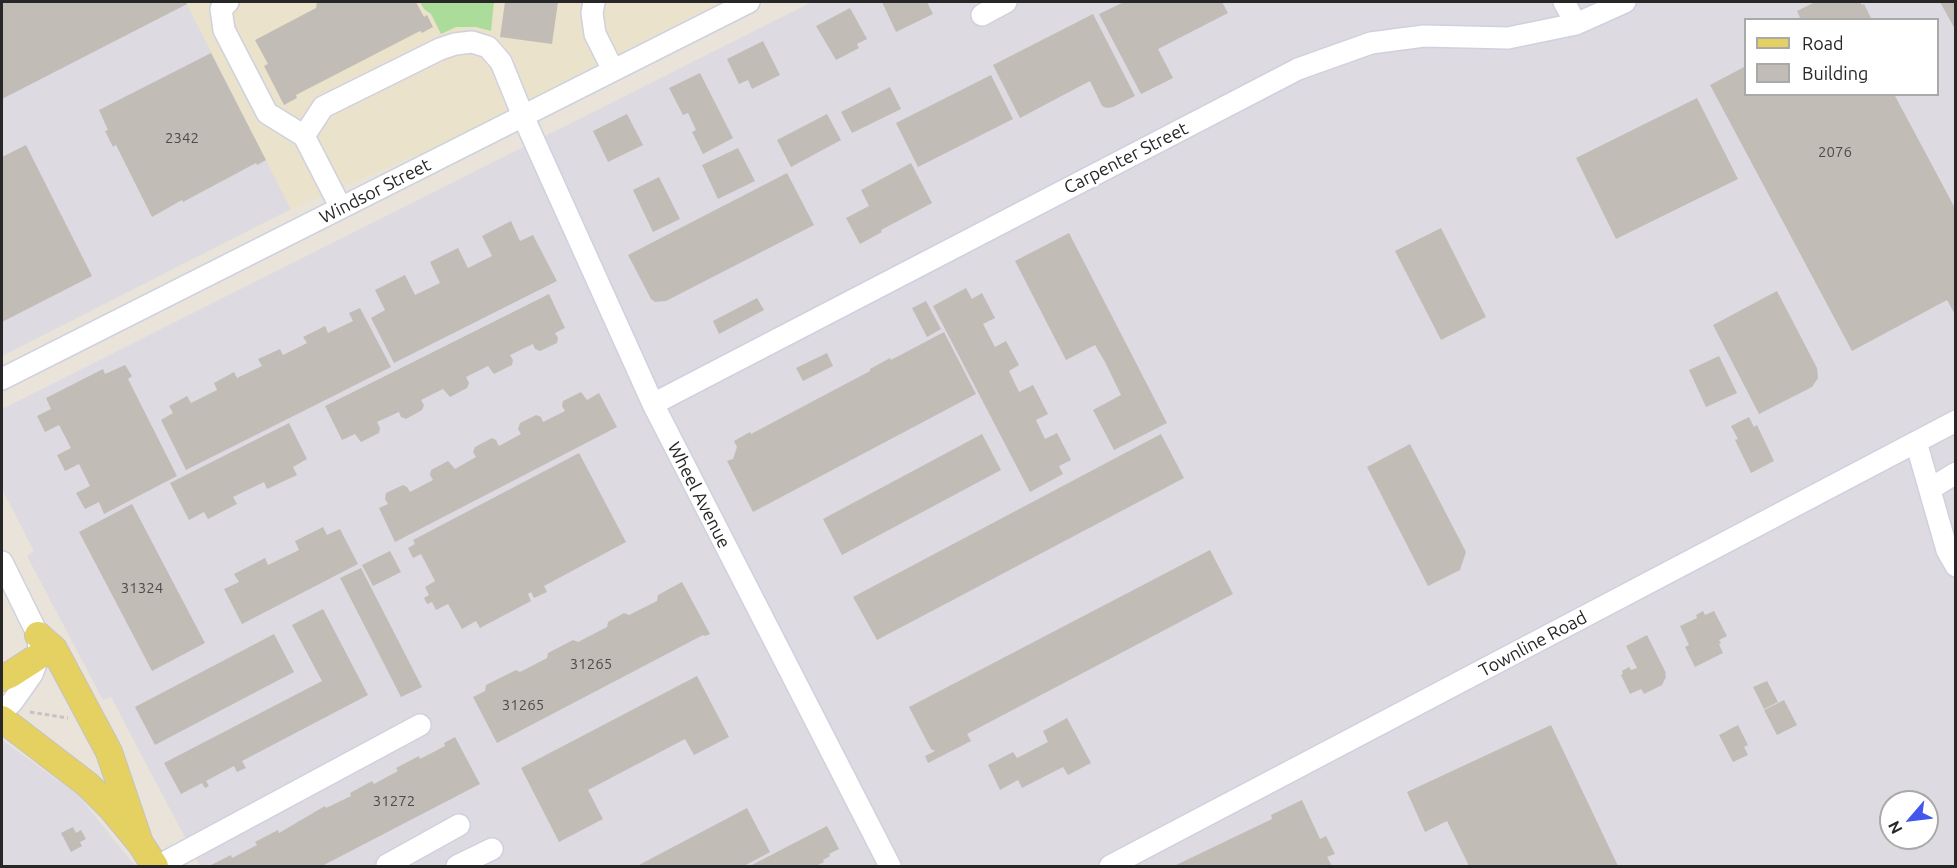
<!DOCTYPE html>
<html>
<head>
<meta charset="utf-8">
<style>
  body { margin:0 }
  #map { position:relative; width:1957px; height:868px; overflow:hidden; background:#e9e3da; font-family:Ubuntu,sans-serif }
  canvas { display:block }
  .frame { position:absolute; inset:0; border:3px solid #272727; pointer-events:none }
  .legend { position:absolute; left:1744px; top:18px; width:195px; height:78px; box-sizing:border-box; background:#fff; border:2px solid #a9a9a9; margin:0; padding:8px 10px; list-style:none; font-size:18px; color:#272727 }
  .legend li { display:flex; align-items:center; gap:12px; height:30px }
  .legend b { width:30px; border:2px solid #a9a9a9 }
  .north { position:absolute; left:1879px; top:790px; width:60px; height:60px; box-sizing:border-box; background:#fff; border:2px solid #a9a9a9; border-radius:50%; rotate:242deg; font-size:16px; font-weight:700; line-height:24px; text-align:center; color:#272727 }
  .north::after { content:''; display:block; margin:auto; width:21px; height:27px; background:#4457ec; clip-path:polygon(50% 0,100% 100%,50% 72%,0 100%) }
</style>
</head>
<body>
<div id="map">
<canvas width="1957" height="868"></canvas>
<div class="frame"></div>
<ul class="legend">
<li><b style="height:8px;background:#e5d062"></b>Road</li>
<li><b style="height:16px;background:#c1bdb6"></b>Building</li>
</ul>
<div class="north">N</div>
</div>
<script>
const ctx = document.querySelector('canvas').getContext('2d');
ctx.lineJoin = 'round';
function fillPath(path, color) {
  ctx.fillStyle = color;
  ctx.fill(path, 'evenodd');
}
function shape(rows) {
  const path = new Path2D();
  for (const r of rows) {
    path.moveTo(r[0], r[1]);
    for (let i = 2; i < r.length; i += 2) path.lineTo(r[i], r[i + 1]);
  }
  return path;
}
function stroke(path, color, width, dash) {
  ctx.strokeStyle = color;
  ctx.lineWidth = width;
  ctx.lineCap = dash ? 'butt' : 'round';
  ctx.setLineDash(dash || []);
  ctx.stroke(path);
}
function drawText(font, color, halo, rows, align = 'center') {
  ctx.font = font + ' Ubuntu,sans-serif';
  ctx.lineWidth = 5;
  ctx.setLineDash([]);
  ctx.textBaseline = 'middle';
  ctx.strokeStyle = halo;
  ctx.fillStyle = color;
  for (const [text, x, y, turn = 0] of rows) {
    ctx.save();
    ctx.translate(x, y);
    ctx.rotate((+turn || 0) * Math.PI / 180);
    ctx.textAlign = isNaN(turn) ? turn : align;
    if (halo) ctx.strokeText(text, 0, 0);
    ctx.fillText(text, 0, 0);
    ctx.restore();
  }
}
const industrial = shape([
  [2,2,186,2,291,209,2,356],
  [812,2,1955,2,1955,866,200,866,111,697,103,700,27,556,34,551,2,489,2,409],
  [1746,20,1938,20,1938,94,1746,94],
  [1891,802,1927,802,1927,838,1891,838],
  [2,740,78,795,135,866,2,866]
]);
const education = shape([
  [186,2,738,2,523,110,291,209]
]);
const green = shape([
  [420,2,494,2,491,31,476,27,456,27,441,34,431,14,424,9]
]);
const building = shape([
  [2,2,186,2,187,4,2,99],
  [317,2,416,2,424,17,427,15,433,27,422,33,420,31,296,95,297,98,284,105,264,66,268,64,255,40,316,8],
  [505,2,558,2,552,44,500,37],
  [882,2,927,2,933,14,896,32],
  [1124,2,1222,2,1228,13,1158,49,1173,78,1141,94,1099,14],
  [1815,2,1860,2,1862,5,1864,4,1872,20,1801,20,1797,11],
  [1940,2,1956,2,1956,31],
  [850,8,867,39,857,44,859,48,836,60,816,26],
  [1093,14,1135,96,1113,107,1107,108,1102,106,1090,81,1020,118,993,65],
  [763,41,780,75,752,89,748,80,739,84,727,59],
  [211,53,266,160,257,165,256,163,183,202,182,200,152,217,116,145,113,147,105,131,108,130,99,110],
  [1746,66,1746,94,1894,94,1956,210,1956,316,1947,300,1852,351,1710,85],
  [700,73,733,138,703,154,692,132,696,130,688,113,683,115,669,88],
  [991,75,1013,119,918,167,896,123],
  [890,87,901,109,852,133,841,112],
  [1697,98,1738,179,1616,239,1576,158],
  [627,114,643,145,608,162,593,131],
  [827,114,841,140,791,167,777,140],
  [26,145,92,276,2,322,2,157],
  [738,148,755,181,718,199,702,165],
  [911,163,932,203,881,230,882,232,860,244,846,218,869,206,861,190],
  [787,173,814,225,666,301,655,302,651,299,628,255],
  [659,177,680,219,653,232,633,190],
  [511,221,520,241,533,235,557,281,394,363,371,318,385,310,375,290,405,275,415,295,440,283,430,262,458,248,468,268,492,256,482,236],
  [1441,228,1486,317,1441,340,1395,251],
  [1069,233,1167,423,1114,450,1093,410,1121,395,1105,362,1095,345,1066,360,1015,261],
  [966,288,972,299,982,293,995,318,983,324,995,347,1006,341,1019,365,1009,371,1019,392,1033,385,1048,414,1036,420,1045,439,1057,433,1071,460,1059,466,1063,474,1030,492,933,306],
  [1777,291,1817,368,1818,378,1812,387,1759,414,1713,325],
  [549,294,565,328,555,333,558,338,557,343,540,351,535,349,533,344,510,355,513,360,512,365,494,374,488,366,466,377,469,383,467,388,450,397,443,389,421,400,424,405,422,410,406,419,401,417,399,412,377,422,380,428,379,433,361,442,355,434,342,440,325,406],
  [757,298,764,310,719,334,713,321],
  [926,301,941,329,927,337,912,308],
  [360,308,391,367,186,470,161,420,173,413,169,406,187,396,191,403,217,390,214,383,234,372,237,378,262,366,258,359,280,349,283,355,307,343,303,337,325,326,328,333,353,321,349,313],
  [944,332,976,394,753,512,727,461,733,459,737,447,734,441,750,432,751,434,870,371,870,369,890,358,891,360],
  [827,353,833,366,803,381,796,368],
  [1719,356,1737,393,1706,407,1689,370],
  [125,365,132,376,128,379,177,476,104,514,99,502,85,509,76,493,90,486,79,464,65,471,57,455,71,448,59,425,45,432,37,416,51,409,46,398,103,369,105,374],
  [581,392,587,400,599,393,617,427,395,542,379,508,388,504,385,499,386,493,403,485,407,487,410,492,433,480,430,475,431,470,448,461,455,469,476,457,473,452,475,447,492,438,496,440,499,446,521,434,518,429,520,423,536,415,541,417,543,422,565,411,562,406,563,401],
  [1749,417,1754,427,1757,425,1774,461,1751,473,1735,440,1738,439,1731,426],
  [289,423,307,459,293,467,297,475,267,489,264,482,233,497,237,504,208,519,204,512,189,520,170,483],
  [982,434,1001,470,842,555,823,519],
  [1161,434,1184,478,877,640,853,597],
  [1410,444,1466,552,1460,570,1428,586,1367,467],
  [579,453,626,542,544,586,547,592,534,598,531,592,528,594,531,601,480,628,476,621,462,629,448,604,436,610,432,602,427,604,424,598,429,595,425,587,435,581,421,554,413,558,408,548,415,544,413,540],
  [132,504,205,643,152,671,79,532],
  [323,527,327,535,340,529,358,564,242,624,224,589,239,582,234,574,265,558,268,565,299,550,295,541],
  [1210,550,1233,594,967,734,971,741,928,763,925,756,935,751,931,749,909,707],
  [390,551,401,572,373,586,362,565],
  [361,568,422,687,401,697,340,578],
  [682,582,710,634,705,636,703,635,497,743,473,697,485,691,486,685,516,670,520,672,547,658,548,653,573,640,578,642,607,627,608,622,624,613,629,615,657,601,658,595],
  [323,609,368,695,242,761,246,768,237,772,234,766,206,781,209,786,205,788,202,783,181,794,164,763,322,681,292,625],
  [1703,611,1705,615,1714,611,1727,636,1719,640,1721,643,1719,644,1723,653,1695,667,1685,647,1689,645,1680,626,1697,618,1696,615],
  [274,634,294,672,155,745,135,707],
  [1647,635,1666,673,1665,674,1666,677,1662,685,1644,694,1641,689,1630,694,1621,675,1623,674,1622,671,1629,667,1631,670,1637,668,1626,646],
  [697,676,729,737,694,755,685,739,588,790,603,819,559,842,521,768],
  [1767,681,1778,702,1764,709,1753,687],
  [1784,700,1797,725,1777,735,1764,710],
  [1067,718,1091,763,1068,775,1063,767,1022,788,1018,780,1000,790,988,765,1013,752,1017,758,1048,742,1043,731],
  [1551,725,1618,866,1469,866,1447,821,1425,832,1407,792],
  [1738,725,1748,745,1744,747,1748,755,1733,762,1719,735],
  [455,737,480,784,322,866,209,866,231,855,232,858,257,845,255,842,278,830,279,833,325,806,326,808,351,796,350,793,372,781,374,784,398,771,396,768,419,756,420,759,445,746,444,743],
  [1302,800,1320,839,1326,836,1335,854,1327,857,1332,866,1174,866,1272,819,1271,815],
  [747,808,770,852,744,866,637,866],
  [827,826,839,849,829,854,830,856,823,860,824,862,816,866,750,866],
  [73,827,76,833,81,830,86,839,80,842,82,846,71,852,61,833]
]);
const path = shape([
  [30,712,68,718]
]);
const minor = shape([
  [228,2,221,9,224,30,267,113,304,136],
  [594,2,592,13,595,34,613,70],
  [1564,2,1576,24],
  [982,15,1006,2],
  [341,208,304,136,323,107,440,49,455,44,472,42,488,47,501,62,523,116,653,404,890,866],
  [2,379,749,2],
  [653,404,1298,69,1371,43,1424,36,1508,38,1576,24,1625,2],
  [1916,442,1947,550,1956,566],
  [1930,489,1956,473],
  [2,562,38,635,39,656,32,674,13,701,2,713],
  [158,866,420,725],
  [388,866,387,865,459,825],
  [457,866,492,849],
  [1110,866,1956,421]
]);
const major = shape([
  [38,635,54,649,109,752,140,843],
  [2,678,11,674,39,656],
  [2,719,88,785,112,809,140,843,155,866]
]);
const numberNames = [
  ["2342",182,138],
  ["2076",1835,152],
  ["31324",142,588],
  ["31265",591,664],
  ["31265",523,705],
  ["31272",394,801]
];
const streetNames = [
  ["Carpenter Street",1126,158,-27],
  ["Windsor Street",375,191,-27],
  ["Wheel Avenue",699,495,63],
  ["Townline Road",1533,644,-28]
];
fillPath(industrial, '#dddae1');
fillPath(education, '#eae2ca');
fillPath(green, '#abdc99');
fillPath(building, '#c1bdb6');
stroke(minor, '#cfd1df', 24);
stroke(major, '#c3c3c3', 28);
stroke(path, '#c3c3c3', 3, [4.5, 3]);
stroke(minor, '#fff', 21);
stroke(major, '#e5d062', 26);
drawText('15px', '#4e4c4b', null, numberNames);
drawText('18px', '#272727', '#fff', streetNames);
</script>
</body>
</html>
